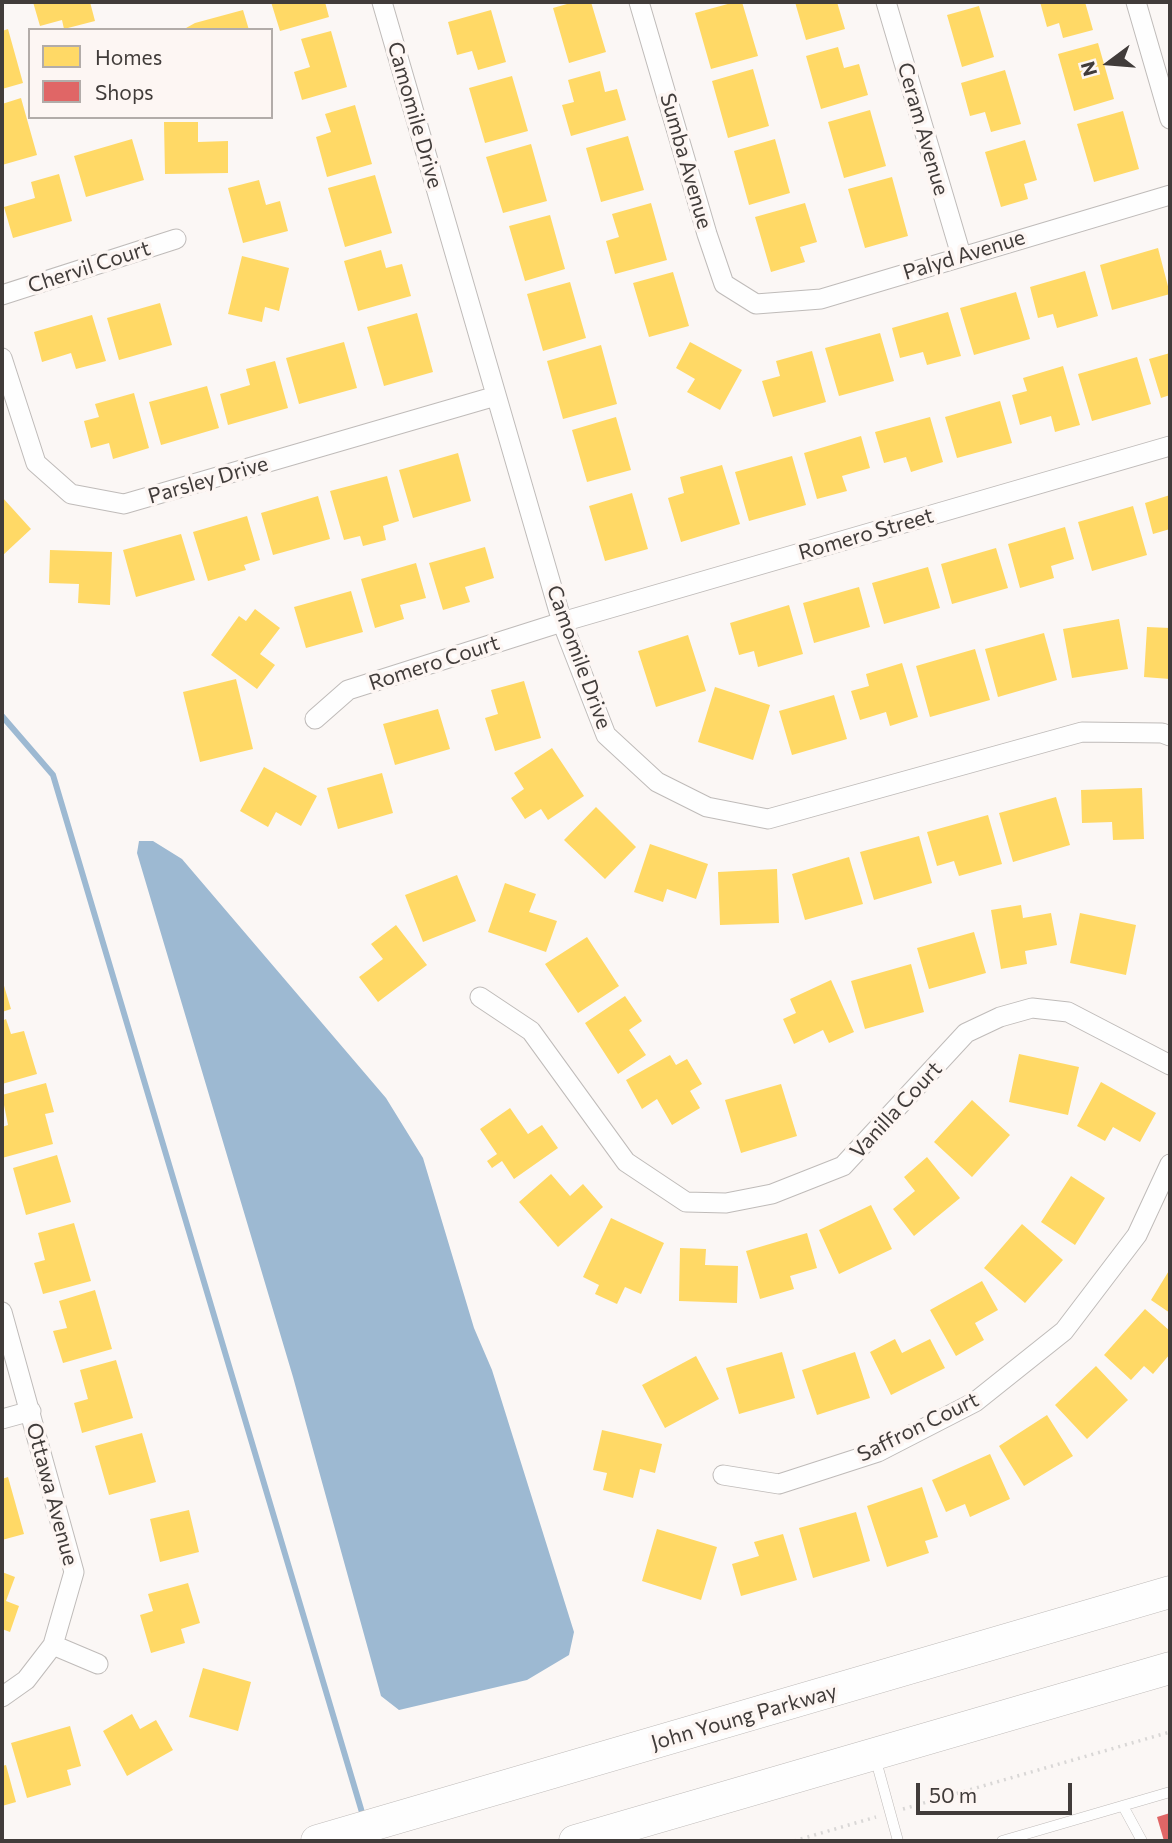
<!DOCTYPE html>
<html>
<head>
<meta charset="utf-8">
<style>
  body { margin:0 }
  #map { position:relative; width:1172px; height:1843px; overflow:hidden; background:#fbf7f5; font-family:Commissioner,sans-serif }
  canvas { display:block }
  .frame { position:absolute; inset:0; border:4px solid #413c3a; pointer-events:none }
  .legend { position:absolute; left:28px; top:28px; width:245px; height:91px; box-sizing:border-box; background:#fdf6f3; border:2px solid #b2aca9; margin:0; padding:9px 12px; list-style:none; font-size:21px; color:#413c3a }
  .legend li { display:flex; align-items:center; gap:14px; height:35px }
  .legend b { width:35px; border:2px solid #b2aca9 }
  .north { position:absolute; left:1074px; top:28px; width:70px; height:70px; -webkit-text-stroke:5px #fdf6f3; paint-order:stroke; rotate:254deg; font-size:19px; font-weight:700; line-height:28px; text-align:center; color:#413c3a }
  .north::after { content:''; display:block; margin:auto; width:24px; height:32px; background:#413c3a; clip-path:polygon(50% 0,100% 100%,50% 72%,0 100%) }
  .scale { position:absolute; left:916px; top:1783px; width:156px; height:32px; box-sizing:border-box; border:4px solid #413c3a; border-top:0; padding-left:9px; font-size:21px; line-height:24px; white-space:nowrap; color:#413c3a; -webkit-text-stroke:5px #fdf6f3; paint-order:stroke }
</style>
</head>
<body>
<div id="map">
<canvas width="1172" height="1843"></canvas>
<div class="frame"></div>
<ul class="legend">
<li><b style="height:19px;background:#ffd966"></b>Homes</li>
<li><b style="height:19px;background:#e06666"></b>Shops</li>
</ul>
<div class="north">N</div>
<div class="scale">50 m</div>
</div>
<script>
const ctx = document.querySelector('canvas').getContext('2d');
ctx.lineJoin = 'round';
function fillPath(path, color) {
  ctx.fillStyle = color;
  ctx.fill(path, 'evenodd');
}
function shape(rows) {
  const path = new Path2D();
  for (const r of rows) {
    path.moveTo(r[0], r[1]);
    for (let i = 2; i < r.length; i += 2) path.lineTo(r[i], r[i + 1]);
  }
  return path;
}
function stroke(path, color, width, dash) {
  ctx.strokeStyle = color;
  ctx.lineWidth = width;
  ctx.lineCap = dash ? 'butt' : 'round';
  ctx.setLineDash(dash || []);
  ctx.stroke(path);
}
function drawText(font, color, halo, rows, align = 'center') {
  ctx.font = font + ' Commissioner,sans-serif';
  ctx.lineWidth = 7;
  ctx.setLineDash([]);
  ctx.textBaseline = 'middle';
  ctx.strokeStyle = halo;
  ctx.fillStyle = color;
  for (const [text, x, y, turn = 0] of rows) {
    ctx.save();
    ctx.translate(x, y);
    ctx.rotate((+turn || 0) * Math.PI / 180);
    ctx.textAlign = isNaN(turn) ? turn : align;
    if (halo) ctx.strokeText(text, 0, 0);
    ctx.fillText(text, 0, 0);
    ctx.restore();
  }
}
const water = shape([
  [139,841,153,841,182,859,386,1098,423,1158,474,1328,492,1370,574,1632,569,1655,527,1680,399,1710,381,1696,293,1377,137,853]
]);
const homes = shape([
  [33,2,90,2,95,21,64,29,62,20,40,26],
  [271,2,325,2,329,17,280,31],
  [574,2,591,2,606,52,569,63,553,8],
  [735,2,742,2,758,56,711,69,695,13],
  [795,2,837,2,845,29,806,40],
  [1040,2,1085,2,1093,30,1063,38,1059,23,1047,27],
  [979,6,994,57,962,67,947,15],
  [243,10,249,30,186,30,186,28,195,23],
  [491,10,506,62,478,70,472,51,457,55,448,22],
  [8,29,23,83,2,89,2,31],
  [331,31,347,87,302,100,294,72,310,67,301,39],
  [1098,43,1114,99,1074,111,1058,54],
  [838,47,844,68,859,64,868,95,821,109,806,56],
  [753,69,769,126,728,138,712,81],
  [1005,70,1021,124,991,132,985,112,970,116,961,83],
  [600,71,605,92,617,89,626,120,571,136,562,105,574,102,568,80],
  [512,76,528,131,485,143,469,88],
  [21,98,37,155,2,165,2,104],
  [355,105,372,164,327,177,316,137,331,132,325,114],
  [870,110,886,166,844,178,828,122],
  [1123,111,1139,169,1094,182,1077,124],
  [164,122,198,122,198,142,228,141,228,173,165,174],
  [628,136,644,190,601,202,586,148],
  [132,139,144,180,86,197,74,156],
  [775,139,790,193,749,205,734,151],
  [1025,140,1037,180,1024,184,1028,199,1001,207,985,152],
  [531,144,547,201,503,213,486,157],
  [59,174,72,221,13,238,4,207,35,198,31,182],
  [375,175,392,233,345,247,328,188],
  [892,177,908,236,865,248,848,189],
  [259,180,266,205,280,201,288,231,243,243,228,188],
  [651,203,667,260,615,274,606,241,619,237,612,214],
  [805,203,817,242,800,247,805,262,771,272,755,217],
  [550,215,565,269,525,281,509,226],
  [1158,248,1170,294,1112,310,1100,265],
  [381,250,386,268,402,264,411,296,358,311,344,261],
  [242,256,289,268,279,311,265,307,262,322,228,314],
  [1085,271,1098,316,1057,328,1053,314,1038,318,1030,287],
  [673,272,689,326,649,337,633,283],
  [570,282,586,338,543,351,527,294],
  [1016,292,1030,339,974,355,960,308],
  [160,303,172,345,119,360,107,318],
  [948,312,961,356,927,365,923,352,900,358,892,328],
  [417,313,433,372,384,386,367,327],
  [92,315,106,361,76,369,71,353,42,362,34,332],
  [880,333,894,381,839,396,825,348],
  [344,342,357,388,299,404,286,358],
  [690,342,742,370,720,410,687,392,695,379,676,368],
  [601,345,617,404,563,419,547,361],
  [812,351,826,402,773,417,762,381,780,376,776,361],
  [1170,353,1170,395,1161,398,1149,359],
  [1137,357,1151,404,1092,421,1078,374],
  [275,361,288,408,228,425,220,394,250,385,246,369],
  [1063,366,1080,425,1055,432,1051,416,1020,425,1012,395,1027,391,1023,378],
  [207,386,219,428,161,445,149,402],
  [134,393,149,448,113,459,109,443,91,448,84,421,99,417,95,404],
  [1000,401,1012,443,957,458,945,417],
  [616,417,631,470,587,482,572,430],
  [930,417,943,462,911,472,906,457,884,463,875,432],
  [861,436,870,468,842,476,847,491,817,499,804,453],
  [458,453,471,501,413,518,399,470],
  [792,456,806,505,749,521,735,472],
  [722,465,740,524,681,542,668,498,684,493,680,477],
  [387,476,399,521,383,526,386,540,363,546,360,536,344,540,330,491],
  [632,493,648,549,605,561,589,506],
  [1170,495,1170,529,1153,534,1145,503],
  [318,496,330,539,273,555,261,513],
  [2,497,31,529,2,556],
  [1133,506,1147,555,1092,571,1078,522],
  [247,516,260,560,244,565,246,570,208,581,193,532],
  [1065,527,1074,559,1051,566,1054,578,1020,588,1008,544],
  [181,534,195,580,136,597,123,550],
  [485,547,494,578,465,587,470,602,443,610,429,563],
  [996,548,1008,588,952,604,941,564],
  [50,550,112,552,110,605,78,603,79,584,49,583],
  [416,563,426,598,400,605,404,619,375,628,361,579],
  [928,567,940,608,884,624,872,583],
  [859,587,870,627,814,643,803,603],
  [351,591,363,632,306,648,294,607],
  [789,605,803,654,758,667,754,651,739,655,730,623],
  [255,609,280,628,260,654,275,665,257,689,211,655,239,616,246,621],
  [1119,619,1128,669,1072,678,1063,629],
  [1147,627,1170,628,1170,679,1144,677],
  [1044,633,1057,680,998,697,985,649],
  [688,635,706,691,656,707,638,651],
  [975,649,990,700,930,717,916,666],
  [902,663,918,717,890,726,886,712,860,720,851,691,869,686,866,674],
  [236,679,253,749,200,762,183,692],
  [524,681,541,738,495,751,485,718,498,714,491,690],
  [715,687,770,705,753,760,698,742],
  [834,695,847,739,792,755,779,711],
  [438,709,450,749,395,765,383,724],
  [552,748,584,796,548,820,541,809,525,819,511,798,524,789,514,773],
  [264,767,317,796,301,826,276,812,268,827,240,811],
  [382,773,393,813,338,829,327,788],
  [1142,788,1144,839,1113,840,1112,822,1082,823,1081,790],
  [1056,797,1070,845,1013,862,999,813],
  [596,807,636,847,605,879,564,840],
  [988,815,1002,864,959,876,954,861,937,866,927,832],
  [919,836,932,883,874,900,860,852],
  [650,844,708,864,696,899,667,889,663,902,634,892],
  [849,857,863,904,805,920,792,874],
  [777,869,779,923,720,925,718,872],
  [457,875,476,921,423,942,405,895],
  [505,883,536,894,529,912,557,921,546,952,488,932],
  [1021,905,1023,918,1051,913,1057,945,1025,951,1027,964,1001,969,991,910],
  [1080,913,1136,925,1126,975,1070,963],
  [396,925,427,965,378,1002,359,977,383,959,371,944],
  [974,932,986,973,929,989,917,948],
  [587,937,619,986,578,1013,545,964],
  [911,964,924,1012,865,1029,851,981],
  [2,979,11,1009,2,1012],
  [831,980,854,1032,829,1043,823,1030,794,1044,783,1019,796,1013,790,999],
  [625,996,642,1021,629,1030,646,1055,618,1074,585,1023],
  [6,1019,11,1034,24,1031,37,1074,2,1084,2,1021],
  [1019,1054,1079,1067,1068,1115,1009,1102],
  [670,1055,676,1065,687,1059,702,1084,690,1091,700,1108,672,1125,657,1099,642,1109,626,1080],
  [1101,1082,1156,1113,1140,1142,1113,1127,1105,1141,1077,1126],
  [46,1083,54,1112,45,1114,53,1144,2,1158,2,1127,8,1125,2,1095],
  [781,1084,797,1136,741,1153,725,1100],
  [972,1100,1010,1135,972,1177,934,1142],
  [510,1108,528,1134,542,1125,558,1148,514,1179,502,1161,492,1168,487,1161,497,1154,480,1129],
  [57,1155,71,1202,26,1215,13,1168],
  [927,1157,960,1198,914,1236,893,1209,915,1191,904,1177],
  [551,1174,570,1196,583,1184,603,1207,558,1247,519,1202],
  [1071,1176,1105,1198,1075,1245,1041,1222],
  [871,1205,892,1249,839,1274,819,1230],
  [611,1218,664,1243,641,1294,625,1287,617,1304,595,1294,599,1285,583,1277],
  [74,1223,91,1281,43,1294,34,1263,45,1260,38,1233],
  [1022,1224,1063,1260,1025,1303,984,1268],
  [807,1233,817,1268,790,1276,794,1289,760,1299,746,1251],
  [680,1248,706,1249,705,1265,738,1266,737,1303,679,1301],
  [1170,1269,1170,1313,1151,1300],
  [982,1281,998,1310,975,1323,984,1340,956,1356,930,1310],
  [95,1290,112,1349,63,1363,53,1331,67,1328,59,1301],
  [1145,1309,1170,1331,1170,1354,1153,1374,1144,1366,1131,1380,1104,1355],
  [895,1339,902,1353,930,1339,945,1368,891,1395,870,1352],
  [782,1352,795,1398,739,1414,726,1368],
  [855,1352,870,1398,817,1415,802,1370],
  [696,1356,719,1399,665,1428,642,1385],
  [116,1360,133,1418,82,1433,74,1403,88,1399,80,1370],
  [1096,1366,1128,1400,1087,1439,1055,1405],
  [1047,1415,1073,1456,1024,1486,999,1446],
  [602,1430,662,1444,655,1473,640,1469,633,1498,603,1490,607,1473,593,1470],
  [142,1433,156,1482,109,1495,95,1446],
  [990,1454,1010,1499,970,1517,965,1504,946,1512,932,1480],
  [8,1477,24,1534,2,1540,2,1479],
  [922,1487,938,1537,925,1541,929,1553,887,1567,867,1506],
  [189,1510,199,1552,160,1562,150,1519],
  [856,1512,870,1561,813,1578,799,1528],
  [657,1529,717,1547,701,1600,642,1581],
  [783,1534,797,1580,741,1596,732,1564,759,1556,754,1542],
  [2,1572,15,1577,6,1601,19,1606,10,1632,2,1629],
  [188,1583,200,1623,181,1629,185,1643,151,1653,140,1615,153,1611,148,1594],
  [203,1668,251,1682,238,1731,189,1717],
  [132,1714,140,1729,156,1720,173,1750,127,1776,103,1731],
  [70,1726,81,1766,67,1770,71,1785,27,1798,11,1743],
  [6,1765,16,1802,2,1806,2,1766]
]);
const shops = shape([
  [1170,1813,1170,1841,1164,1841,1157,1817]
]);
const stream = shape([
  [2,716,53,775,364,1819]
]);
const path = shape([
  [903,1809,1170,1732],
  [794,1841,876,1817]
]);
const service = shape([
  [875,1757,898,1841],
  [1123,1806,1142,1841],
  [1002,1841,1170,1792]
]);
const minor = shape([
  [382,2,562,622,606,735,657,782,707,807,768,819,1082,732,1162,733,1170,736],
  [639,2,707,234,724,284,756,304,821,299,1170,195],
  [886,2,961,255],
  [1136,2,1170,119],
  [2,295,176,239],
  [2,358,36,463,71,494,124,504,496,396],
  [315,719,348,690,562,622,1170,446],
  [480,997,531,1031,626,1162,686,1202,726,1203,772,1194,843,1166,966,1033,1000,1017,1032,1008,1068,1012,1170,1065],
  [2,1312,74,1572,53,1645,26,1680,2,1697],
  [2,1419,31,1411],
  [723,1475,779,1484,878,1452,975,1402,1064,1331,1137,1235,1170,1164],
  [53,1645,98,1664]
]);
const trunk = shape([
  [317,1841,1170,1592],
  [575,1841,1170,1668]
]);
const streetNames = [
  ["Camomile Drive",415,115,74],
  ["Ceram Avenue",923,129,74],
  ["Sumba Avenue",686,161,74],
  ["Palyd Avenue",964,255,-17],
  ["Chervil Court",89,267,-18],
  ["Parsley Drive",208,480,-16],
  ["Romero Street",866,534,-16],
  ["Camomile Drive",579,657,70],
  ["Romero Court",434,663,-18],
  ["Vanilla Court",896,1110,-47],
  ["Saffron Court",918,1427,-26],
  ["Ottawa Avenue",52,1494,75],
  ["John Young Parkway",744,1717,-16]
];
fillPath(water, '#9db9d2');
fillPath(homes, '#ffd966');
fillPath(shops, '#e06666');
stroke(stream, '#9db9d2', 6);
stroke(service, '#bfbbb9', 11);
stroke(minor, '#bfbbb9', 21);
stroke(trunk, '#bfbbb9', 33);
stroke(path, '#d9d7d6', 3.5, [2, 5]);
stroke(service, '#fefefe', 10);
stroke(minor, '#fefefe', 19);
stroke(trunk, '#fefefe', 32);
drawText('21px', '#413c3a', '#fdf6f3', streetNames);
</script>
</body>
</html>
